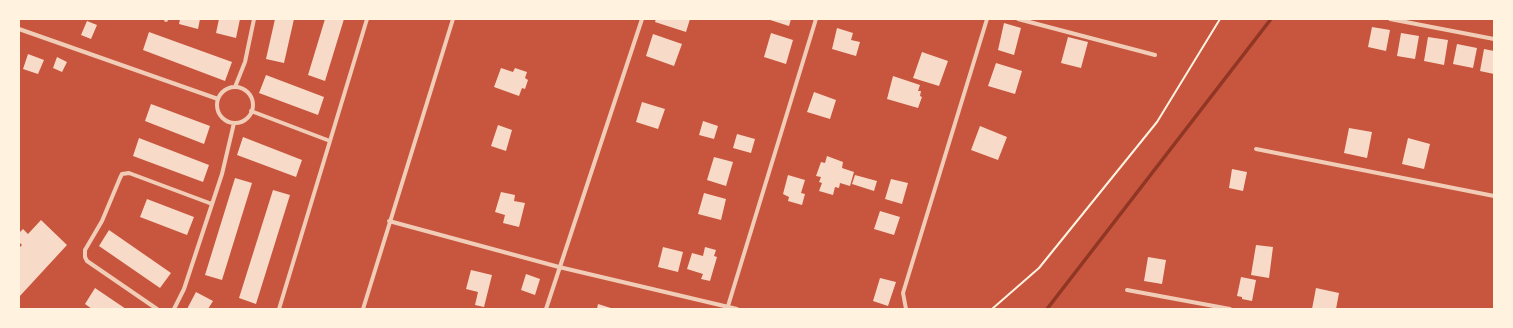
<!DOCTYPE html>
<html>
<head>
<meta charset="utf-8">
<style>
  body { margin:0 }
  #map { position:relative; width:1513px; height:328px; overflow:hidden; background:#c8553d; font-family:"Golos Text",sans-serif }
  canvas { display:block }
  .frame { position:absolute; inset:0; border:20px solid #fff3e0; pointer-events:none }
</style>
</head>
<body>
<div id="map">
<canvas width="1513" height="328"></canvas>
<div class="frame"></div>
</div>
<script>
const ctx = document.querySelector('canvas').getContext('2d');
ctx.lineJoin = 'round';
function shape(rows) {
  const path = new Path2D();
  for (const r of rows) {
    if (r.length === 3) {
      path.moveTo(r[0] + r[2], r[1]);
      path.arc(r[0], r[1], r[2], 0, 2 * Math.PI);
      continue;
    }
    path.moveTo(r[0], r[1]);
    for (let i = 2; i < r.length; i += 2) path.lineTo(r[i], r[i + 1]);
  }
  return path;
}
function stroke(path, color, width, dash) {
  ctx.strokeStyle = color;
  ctx.lineWidth = width;
  ctx.lineCap = dash ? 'butt' : 'round';
  ctx.setLineDash(dash || []);
  ctx.stroke(path);
}
function fillPath(path, color) {
  ctx.fillStyle = color;
  ctx.fill(path, 'evenodd');
}
const stream = shape([
  [1047,309,1271,19]
]);
const building = shape([
  [180,19,200,19,198,29,179,24],
  [219,19,240,19,236,38,216,33],
  [275,19,294,19,284,63,266,59],
  [325,19,344,19,325,81,308,75],
  [656,19,690,19,686,32,655,22],
  [767,19,791,19,789,26],
  [87,21,97,25,91,39,81,35],
  [1004,23,1021,28,1014,55,998,50],
  [1372,27,1390,30,1386,51,1368,47],
  [837,28,853,33,851,40,860,42,856,56,832,49],
  [149,32,232,62,225,81,143,50],
  [771,33,793,40,786,64,764,57],
  [1401,33,1419,36,1415,59,1397,56],
  [653,34,682,44,674,66,646,56],
  [1068,37,1088,42,1081,68,1061,63],
  [1428,37,1448,40,1444,65,1424,61],
  [1457,44,1477,48,1473,68,1453,64],
  [1484,49,1494,51,1494,74,1480,71],
  [922,52,948,61,939,86,913,78],
  [28,54,44,60,38,74,23,69],
  [57,57,67,62,62,72,53,68],
  [996,63,1022,71,1015,94,988,86],
  [501,68,513,72,515,68,527,72,525,78,528,80,525,89,522,88,519,96,494,87],
  [266,75,324,97,318,115,259,93],
  [893,76,920,85,918,91,921,91,920,96,922,97,918,108,887,99],
  [814,92,836,100,830,119,807,112],
  [642,102,665,109,658,129,636,122],
  [151,104,210,126,204,144,145,121],
  [703,121,718,126,714,139,699,135],
  [498,125,512,130,506,151,491,146],
  [980,126,1007,137,998,160,971,150],
  [1349,128,1372,132,1367,158,1344,153],
  [737,134,755,139,751,153,733,148],
  [243,137,302,160,296,177,237,155],
  [139,138,209,165,203,182,133,156],
  [1408,138,1430,144,1424,169,1402,164],
  [827,156,843,162,842,168,854,172,850,186,840,183,839,188,835,187,833,195,819,191,822,183,819,182,821,177,816,176,821,162,825,163],
  [714,157,733,162,726,186,707,180],
  [1232,169,1247,172,1243,191,1229,188],
  [788,175,805,180,801,193,805,194,802,205,788,201,789,197,783,194],
  [855,175,877,181,874,191,852,184],
  [235,178,252,183,222,280,205,275],
  [891,179,908,183,902,204,885,199],
  [273,190,290,195,256,304,239,298],
  [501,192,515,195,514,201,525,203,519,227,503,223,505,215,495,212],
  [704,193,726,199,721,220,698,214],
  [147,199,194,217,187,235,140,217],
  [880,211,900,217,894,235,874,229],
  [41,220,67,245,19,297,19,248,22,245,19,242,19,233,23,229,28,234],
  [109,230,171,273,160,288,99,246],
  [1256,245,1273,247,1269,278,1251,275],
  [663,247,683,252,678,272,658,267],
  [705,247,716,250,714,256,717,257,710,281,701,279,703,274,687,269,692,253,703,256],
  [1148,257,1166,260,1162,284,1144,281],
  [471,270,492,275,484,307,475,305,478,292,466,289],
  [526,274,540,279,535,295,521,290],
  [1241,277,1256,280,1252,301,1242,299,1242,297,1237,296],
  [880,278,896,282,888,306,873,301],
  [95,288,126,309,92,309,85,304],
  [1316,288,1339,293,1336,309,1312,309],
  [196,292,213,301,208,309,187,309],
  [598,304,614,309,597,309]
]);
const path = shape([
  [992,309,1039,268,1157,122,1220,19]
]);
const minor = shape([
  [1018,19,1155,55],
  [1390,19,1494,39],
  [166,20,166,19],
  [19,29,218,99],
  [235,87,245,62,254,19],
  [235,105,18],
  [251,111,330,141],
  [1256,149,1494,196],
  [389,221,559,267,737,309],
  [1127,290,1230,309],
  [728,306,816,19],
  [157,309,87,261,85,257,85,250,102,221,120,178,122,174,129,173,212,204],
  [174,309,184,289,222,174,234,123],
  [279,309,367,19],
  [363,309,453,19],
  [546,309,642,19],
  [906,309,903,293,987,19]
]);
stroke(stream, '#8f3625', 3.5);
fillPath(building, '#f7dbc8');
stroke(path, '#fff3e0', 2);
stroke(minor, '#f1ccb7', 4);
</script>
</body>
</html>
